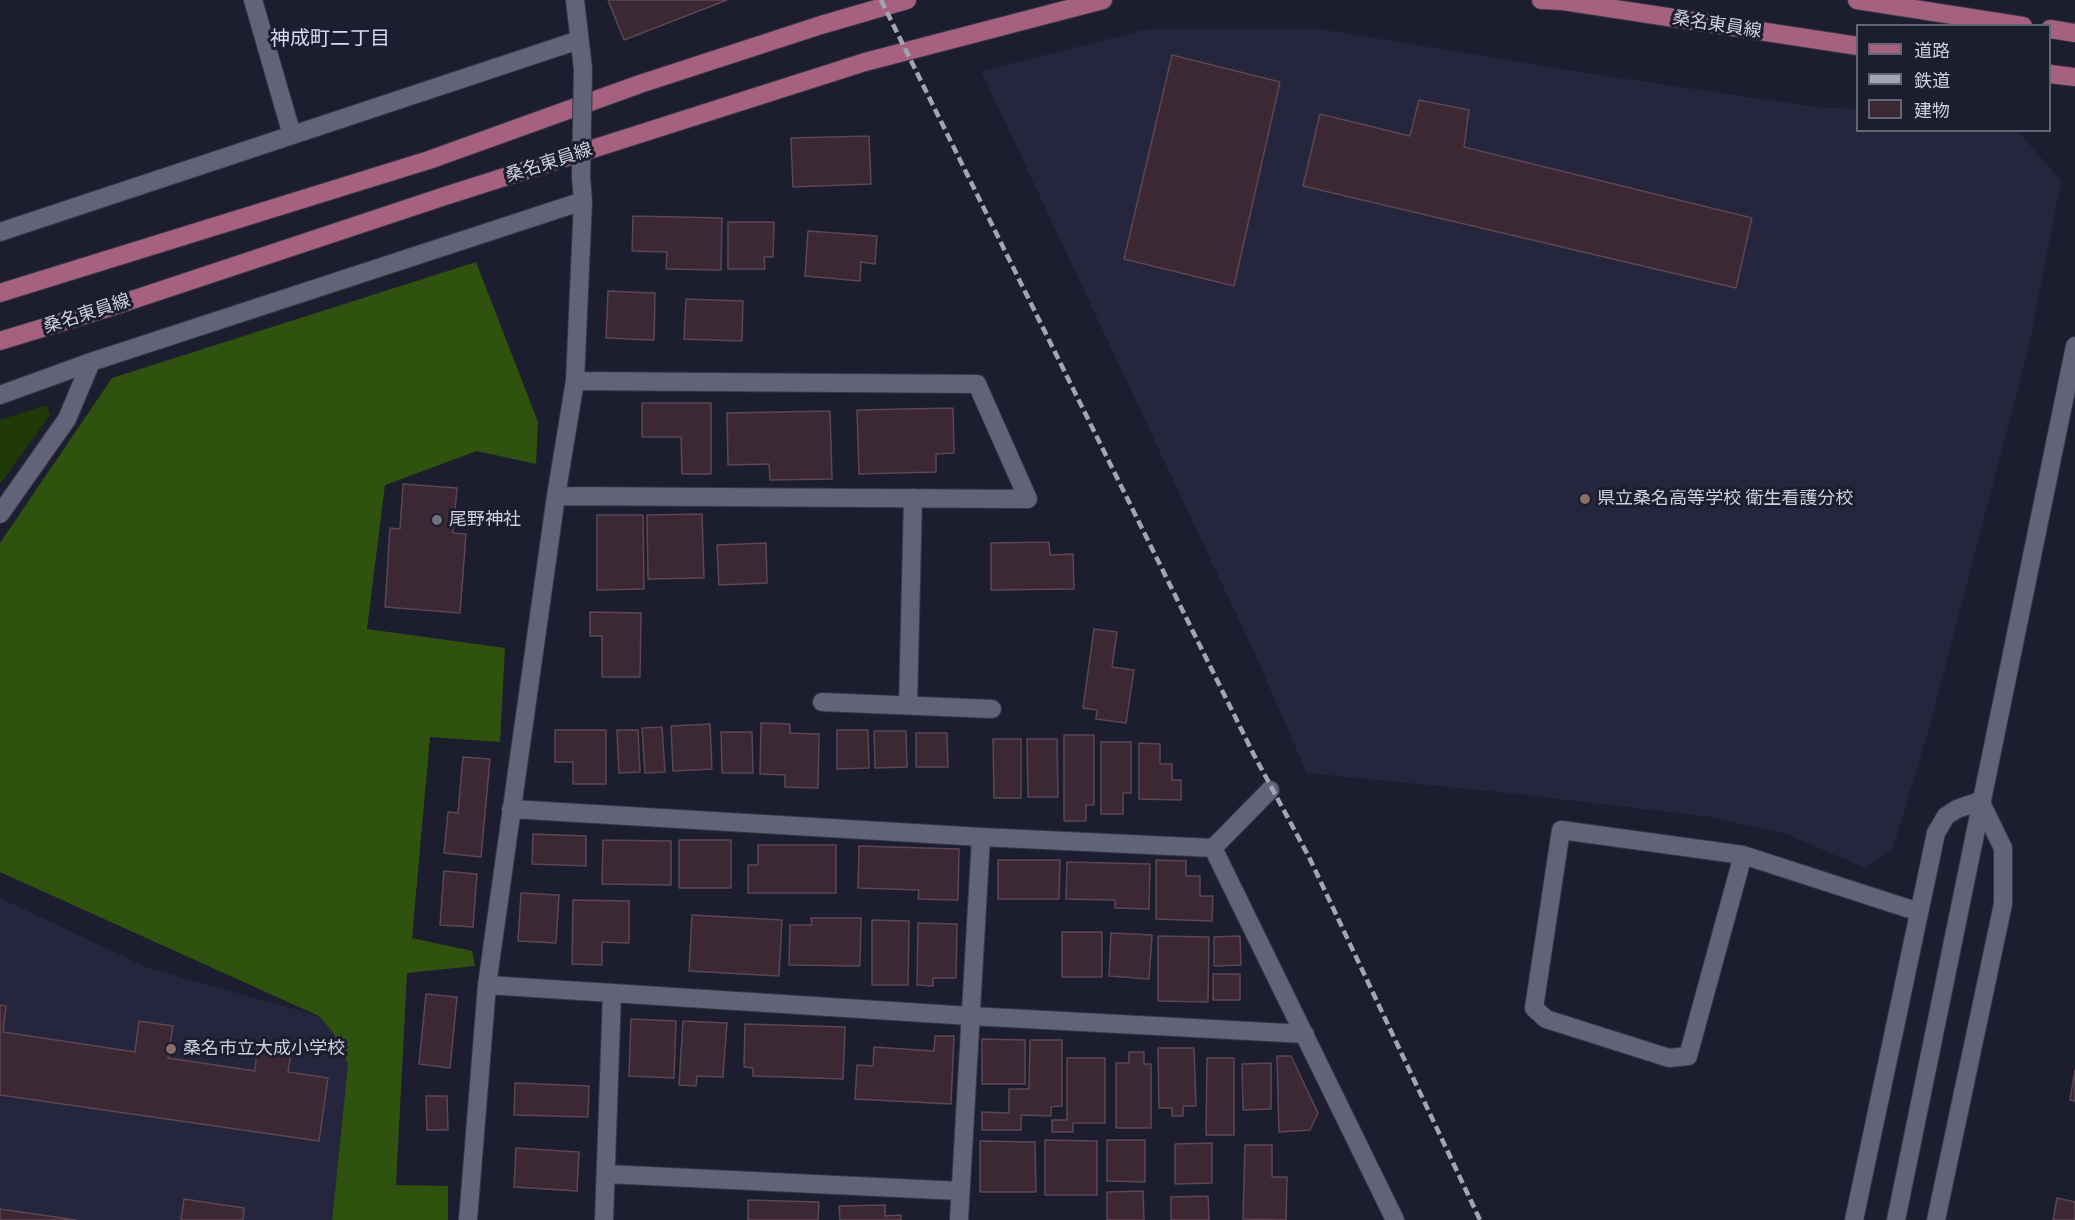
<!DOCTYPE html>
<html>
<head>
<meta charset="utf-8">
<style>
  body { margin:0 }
  #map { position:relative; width:2075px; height:1220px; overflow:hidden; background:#1d1d30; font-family:"IBM Plex Sans","Noto Sans JP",sans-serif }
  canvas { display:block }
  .legend { position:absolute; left:1856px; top:24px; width:195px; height:108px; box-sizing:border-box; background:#1d1d30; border:2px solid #646575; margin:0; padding:8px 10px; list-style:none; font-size:18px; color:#cfd0dc }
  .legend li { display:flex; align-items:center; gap:12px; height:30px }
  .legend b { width:30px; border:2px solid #646575 }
</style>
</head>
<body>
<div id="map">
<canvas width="2075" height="1220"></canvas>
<ul class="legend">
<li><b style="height:8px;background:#a5617e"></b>道路</li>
<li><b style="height:8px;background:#a4a5b3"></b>鉄道</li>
<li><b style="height:16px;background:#3c2833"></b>建物</li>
</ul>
</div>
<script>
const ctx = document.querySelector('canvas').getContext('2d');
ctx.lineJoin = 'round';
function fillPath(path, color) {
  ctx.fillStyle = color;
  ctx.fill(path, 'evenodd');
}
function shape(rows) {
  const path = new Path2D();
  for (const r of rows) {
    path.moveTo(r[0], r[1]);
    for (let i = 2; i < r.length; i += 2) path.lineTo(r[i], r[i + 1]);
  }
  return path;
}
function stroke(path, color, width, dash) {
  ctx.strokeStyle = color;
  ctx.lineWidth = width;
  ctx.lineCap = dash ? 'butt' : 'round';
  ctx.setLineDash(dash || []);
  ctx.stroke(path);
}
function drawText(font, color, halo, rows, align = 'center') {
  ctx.font = font + ' "IBM Plex Sans","Noto Sans JP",sans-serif';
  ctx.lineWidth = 6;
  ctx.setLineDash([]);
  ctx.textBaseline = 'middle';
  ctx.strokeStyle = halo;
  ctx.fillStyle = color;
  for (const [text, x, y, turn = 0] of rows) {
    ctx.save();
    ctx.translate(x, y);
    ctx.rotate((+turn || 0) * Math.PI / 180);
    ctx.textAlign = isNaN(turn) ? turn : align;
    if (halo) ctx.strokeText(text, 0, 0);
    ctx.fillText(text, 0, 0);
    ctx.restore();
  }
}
const built = shape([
  [1148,29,1319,29,1560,69,1815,107,1857,109,1858,130,2018,131,2061,181,2029,346,1930,725,1893,848,1865,868,1786,834,1711,817,1509,793,1307,773,1254,652,981,71],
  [0,898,148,968,319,1016,334,1034,348,1064,332,1220,0,1220]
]);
const green = shape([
  [47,405,50,415,0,484,0,420]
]);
const forest = shape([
  [476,262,538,422,536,464,477,451,385,485,367,629,505,648,500,742,430,737,412,938,472,951,475,966,407,973,396,1185,448,1186,448,1220,332,1220,348,1064,334,1034,319,1016,0,872,0,543,112,378]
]);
const building = shape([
  [608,0,727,0,624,40,608,0],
  [1172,55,1280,82,1234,286,1124,259,1172,55],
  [1419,100,1469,110,1464,147,1752,218,1736,288,1303,186,1320,114,1410,136,1419,100],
  [869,136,871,184,793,187,791,138,869,136],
  [633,216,722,218,721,270,666,269,667,252,632,251,633,216],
  [728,222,774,222,773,257,764,257,765,269,728,269,728,222],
  [808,231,877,236,875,264,861,262,860,281,805,276,808,231],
  [608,291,655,293,654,340,606,338,608,291],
  [686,299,743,301,742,341,684,339,686,299],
  [642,403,711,403,711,474,682,474,681,437,642,437,642,403],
  [953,408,954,453,936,454,936,472,859,474,857,410,953,408],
  [830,411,832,479,770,480,769,464,728,465,727,413,830,411],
  [403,484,457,488,453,533,466,534,460,613,385,607,390,528,400,529,403,484],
  [702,514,704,578,648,579,647,515,702,514],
  [597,515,643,515,644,589,597,590,597,515],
  [1049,542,1050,555,1073,554,1074,589,991,590,991,543,1049,542],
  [766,543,767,583,719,585,717,545,766,543],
  [590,612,641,613,640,677,602,677,602,636,590,636,590,612],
  [1094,629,1117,632,1112,667,1134,670,1126,723,1096,719,1097,710,1083,708,1094,629],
  [761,723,790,724,790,733,819,734,818,788,785,787,785,775,760,774,761,723],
  [710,724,712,769,673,771,671,726,710,724],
  [662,727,665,772,645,773,642,728,662,727],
  [555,730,606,730,606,784,573,784,573,762,555,762,555,730],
  [617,730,638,730,640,772,619,773,617,730],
  [837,730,868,730,869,768,837,769,837,730],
  [874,731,906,731,907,767,875,768,874,731],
  [721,732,752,732,753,773,722,773,721,732],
  [916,733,947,733,948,767,916,767,916,733],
  [1064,735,1094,735,1094,805,1086,805,1086,821,1064,821,1064,735],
  [993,739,1021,739,1021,798,994,798,993,739],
  [1027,739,1057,739,1058,797,1028,797,1027,739],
  [1101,742,1131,742,1131,793,1123,793,1123,814,1101,814,1101,742],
  [1139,743,1160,744,1160,764,1172,764,1172,780,1181,780,1181,800,1139,799,1139,743],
  [463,757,490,759,481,857,444,853,448,812,458,813,463,757],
  [533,834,586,836,586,866,532,864,533,834],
  [603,840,671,841,671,885,602,884,603,840],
  [679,840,731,840,731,888,679,888,679,840],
  [758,845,836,845,836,893,748,893,748,865,758,865,758,845],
  [859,846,959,849,958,900,918,899,919,890,858,888,859,846],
  [998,860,1060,860,1059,899,998,899,998,860],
  [1156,860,1186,861,1186,876,1200,876,1200,896,1213,896,1212,921,1156,919,1156,860],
  [1067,862,1150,864,1149,909,1115,908,1115,900,1066,899,1067,862],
  [444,871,477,874,473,927,440,925,444,871],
  [521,893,559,895,556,943,518,941,521,893],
  [573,900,629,901,629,943,602,942,602,965,572,964,573,900],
  [692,915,782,920,779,976,689,971,692,915],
  [811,918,861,918,860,966,789,965,790,925,812,925,811,918],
  [872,920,909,921,908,985,872,985,872,920],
  [918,923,957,924,956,978,933,978,933,986,917,985,918,923],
  [1062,932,1102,932,1102,977,1062,977,1062,932],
  [1111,933,1152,935,1149,979,1109,976,1111,933],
  [1158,936,1209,937,1208,1002,1158,1001,1158,936],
  [1240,936,1241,965,1214,966,1214,937,1240,936],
  [1213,974,1240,974,1240,1000,1213,1000,1213,974],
  [426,994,457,997,450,1068,419,1064,426,994],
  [0,1005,6,1006,3,1032,135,1052,139,1021,173,1026,168,1058,255,1071,257,1048,291,1053,288,1072,328,1078,319,1141,0,1095,0,1005],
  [631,1019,676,1021,674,1078,629,1076,631,1019],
  [683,1021,727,1023,723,1077,697,1076,696,1086,679,1085,683,1021],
  [745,1024,845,1027,843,1079,753,1076,753,1068,744,1067,745,1024],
  [935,1036,954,1036,951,1104,855,1099,857,1065,873,1066,874,1047,934,1051,935,1036],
  [982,1039,1025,1040,1025,1084,982,1084,982,1039],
  [1030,1040,1062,1040,1062,1106,1051,1107,1051,1116,1021,1115,1021,1130,982,1130,982,1112,1009,1113,1009,1089,1029,1089,1030,1040],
  [1158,1048,1194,1048,1196,1106,1183,1106,1183,1116,1172,1116,1172,1108,1159,1108,1158,1048],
  [1129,1052,1144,1052,1144,1064,1151,1064,1151,1128,1116,1128,1116,1063,1129,1063,1129,1052],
  [1277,1056,1291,1056,1318,1113,1310,1130,1279,1132,1277,1056],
  [1067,1058,1105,1058,1105,1123,1073,1123,1073,1132,1052,1132,1052,1120,1067,1120,1067,1058],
  [1207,1058,1234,1058,1234,1135,1206,1135,1207,1058],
  [1271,1063,1271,1109,1243,1110,1242,1064,1271,1063],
  [2075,1070,2075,1101,2070,1100,2075,1070],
  [515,1083,589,1086,588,1117,514,1115,515,1083],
  [426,1096,447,1096,448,1130,427,1130,426,1096],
  [1045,1140,1097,1141,1097,1195,1045,1195,1045,1140],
  [1107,1140,1145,1140,1145,1182,1107,1181,1107,1140],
  [980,1141,1035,1142,1036,1192,980,1192,980,1141],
  [1212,1143,1212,1183,1175,1184,1175,1144,1212,1143],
  [1245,1145,1272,1145,1272,1177,1287,1177,1286,1220,1243,1219,1245,1145],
  [516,1148,579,1152,577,1191,514,1187,516,1148],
  [1143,1191,1144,1220,1107,1220,1107,1192,1143,1191],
  [1208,1196,1209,1220,1171,1220,1171,1197,1208,1196],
  [2057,1198,2075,1202,2075,1220,2053,1220,2057,1198],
  [184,1199,244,1208,243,1220,181,1220,184,1199],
  [748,1200,819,1202,818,1220,748,1220,748,1200],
  [885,1205,885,1216,901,1215,901,1220,840,1220,839,1206,885,1205],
  [0,1209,76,1220,0,1220,0,1209]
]);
const minor = shape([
  [253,0,292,135],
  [575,0,583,69],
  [0,232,579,40],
  [0,395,91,362,583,201],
  [556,496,1028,499,977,384,575,381],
  [0,514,67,419,91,362],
  [822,702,992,709],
  [908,705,913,498],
  [511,809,981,837,1213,848,1270,790],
  [1213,848,1395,1220],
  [1743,855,1688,1056,1669,1058,1546,1019,1534,1008,1561,830,1743,855,1919,912],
  [487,985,970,1016,1305,1034],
  [607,1174,960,1191],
  [468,1220,487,985,556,496,575,381,583,201,581,177],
  [604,1220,612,993],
  [959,1220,981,837],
  [1854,1220,1936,833,1946,816,1957,809,1980,801],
  [1896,1220,2075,346],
  [1936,1220,2003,904,2003,848,1980,801]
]);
const major = shape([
  [1541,0,1563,1,1858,46],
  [1857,0,2023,26],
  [2050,29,2075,33],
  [2050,74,2075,77],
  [0,293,429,160,640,84,821,25,907,0],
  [0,341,108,308,445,196,865,62,1103,0]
]);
const rail = shape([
  [881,0,1254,755,1309,857,1480,1220]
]);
const minorBridge = shape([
  [581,177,583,69]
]);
const markers = [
  [1585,499,6,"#8d6e63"],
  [437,520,6,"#6b7280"],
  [171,1049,6,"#8d6e63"]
];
const streetNames = [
  ["桑名東員線",1717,25,9],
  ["桑名東員線",549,163,-18],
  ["桑名東員線",87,314,-18]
];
const poiNames = [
  ["県立桑名高等学校 衛生看護分校",1597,499],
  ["尾野神社",449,520],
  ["桑名市立大成小学校",183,1049]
];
const neighbourhoodNames = [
  ["神成町二丁目",330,39]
];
fillPath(built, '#25253d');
fillPath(green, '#1f3907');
fillPath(forest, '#2f520e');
fillPath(building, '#3c2833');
stroke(building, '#5c4652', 1.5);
stroke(minor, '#383746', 20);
stroke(major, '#383746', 20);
stroke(minor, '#626379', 18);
stroke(major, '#a5617e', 18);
stroke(rail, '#a4a5b3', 4.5, [9, 4.5]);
stroke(minorBridge, '#383746', 20, []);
stroke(minorBridge, '#626379', 18);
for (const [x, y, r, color] of markers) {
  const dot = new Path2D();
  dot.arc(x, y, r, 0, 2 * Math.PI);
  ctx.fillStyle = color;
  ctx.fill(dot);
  stroke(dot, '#1d1d30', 2);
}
drawText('18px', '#cfd0dc', '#1d1d30', streetNames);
drawText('18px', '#cfd0dc', '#1d1d30', poiNames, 'left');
drawText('20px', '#d8daf3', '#1d1d30', neighbourhoodNames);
</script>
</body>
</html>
